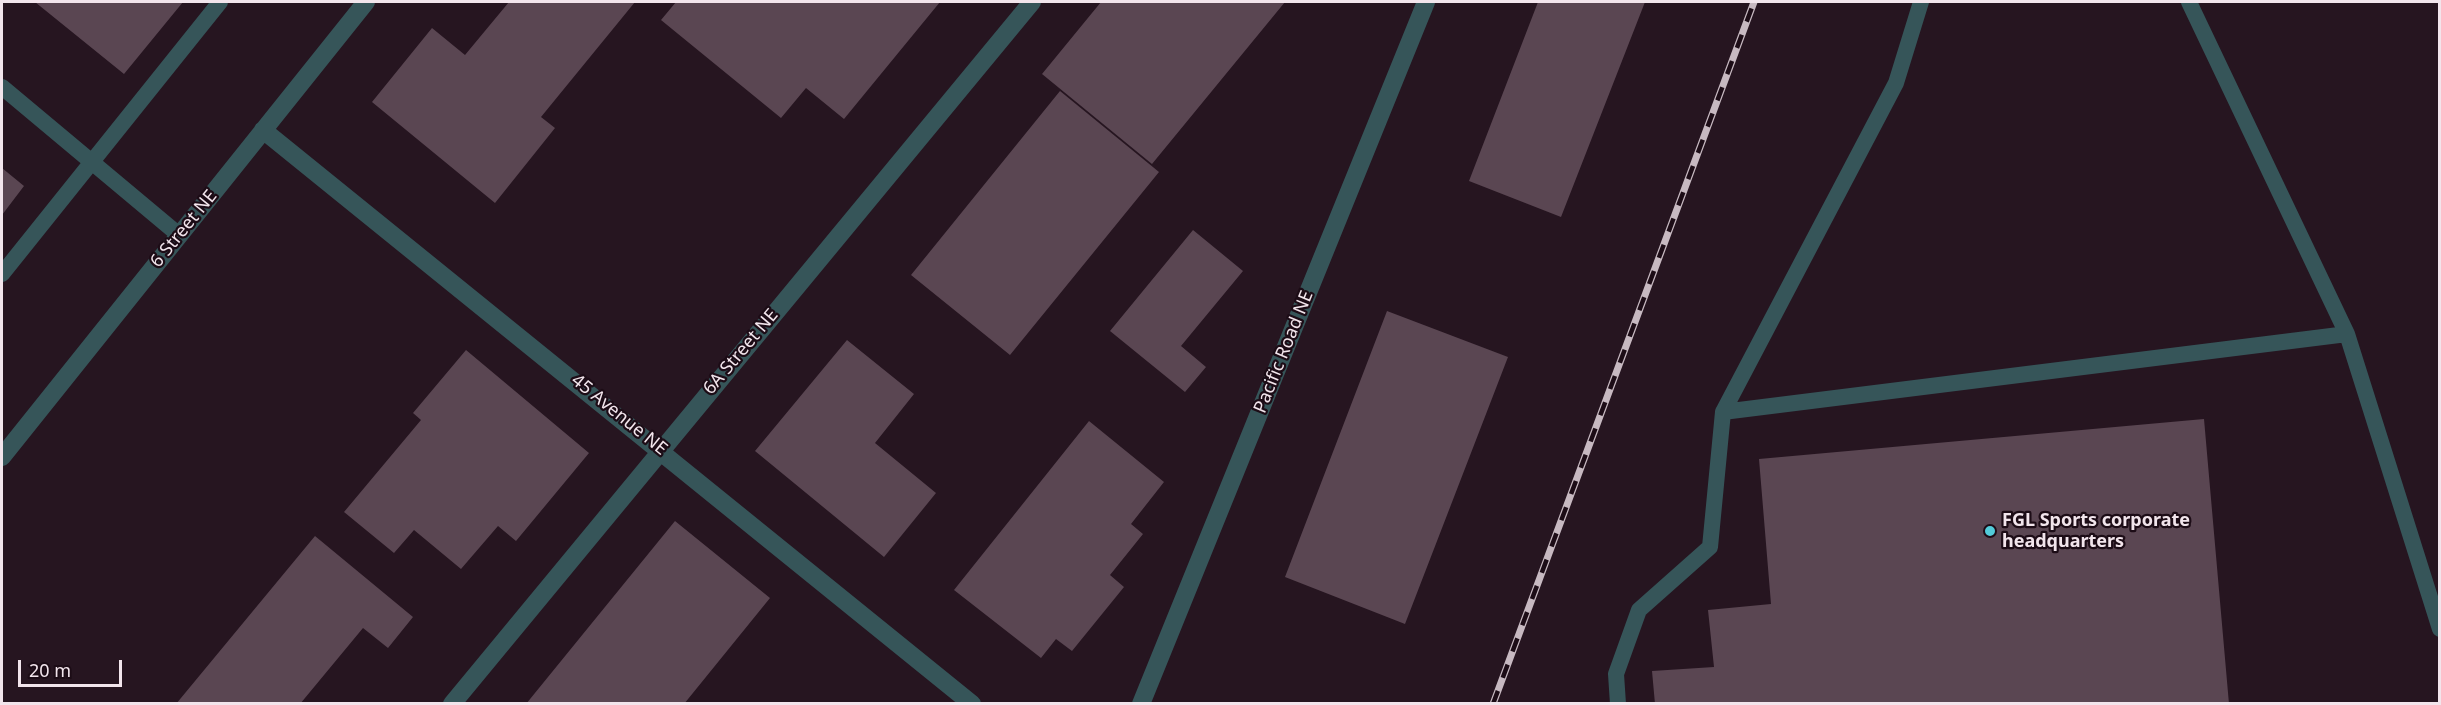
<!DOCTYPE html>
<html>
<head>
<meta charset="utf-8">
<style>
  body { margin:0 }
  #map { position:relative; width:2441px; height:705px; overflow:hidden; background:#261520; font-family:"Noto Sans",sans-serif }
  canvas { display:block }
  .frame { position:absolute; inset:0; border:3px solid #f2e5ec; pointer-events:none }
  .scale { position:absolute; left:18px; top:660px; width:104px; height:27px; box-sizing:border-box; border:3px solid #f2e5ec; border-top:0; padding-left:8px; font-size:18px; line-height:21px; white-space:nowrap; color:#f2e5ec; -webkit-text-stroke:4px #1c0c16; paint-order:stroke }
</style>
</head>
<body>
<div id="map">
<canvas width="2441" height="705"></canvas>
<div class="frame"></div>
<div class="scale">20 m</div>
</div>
<script>
const ctx = document.querySelector('canvas').getContext('2d');
ctx.lineJoin = 'round';
function fillPath(path, color) {
  ctx.fillStyle = color;
  ctx.fill(path, 'evenodd');
}
function shape(rows) {
  const path = new Path2D();
  for (const r of rows) {
    path.moveTo(r[0], r[1]);
    for (let i = 2; i < r.length; i += 2) path.lineTo(r[i], r[i + 1]);
  }
  return path;
}
function stroke(path, color, width, dash) {
  ctx.strokeStyle = color;
  ctx.lineWidth = width;
  ctx.lineCap = dash ? 'butt' : 'round';
  ctx.setLineDash(dash || []);
  ctx.stroke(path);
}
function drawText(font, color, halo, rows, align = 'center') {
  ctx.font = font + ' "Noto Sans",sans-serif';
  ctx.lineWidth = 4.5;
  ctx.setLineDash([]);
  ctx.textBaseline = 'middle';
  ctx.strokeStyle = halo;
  ctx.fillStyle = color;
  for (const [text, x, y, turn = 0] of rows) {
    ctx.save();
    ctx.translate(x, y);
    ctx.rotate((+turn || 0) * Math.PI / 180);
    ctx.textAlign = isNaN(turn) ? turn : align;
    if (halo) ctx.strokeText(text, 0, 0);
    ctx.fillText(text, 0, 0);
    ctx.restore();
  }
}
const building = shape([
  [35,2,183,2,124,74],
  [509,2,635,2,541,117,555,128,495,203,372,102,432,28,465,55],
  [676,2,940,2,844,119,806,88,781,118,661,20],
  [1101,2,1285,2,1152,164,1042,74],
  [1538,2,1645,2,1561,217,1469,181],
  [1060,91,1159,172,1010,355,911,275],
  [2,168,24,186,2,215],
  [1193,230,1243,271,1181,346,1206,367,1185,392,1110,331],
  [1387,311,1508,357,1405,624,1285,577],
  [847,340,914,394,875,443,936,493,884,557,755,451],
  [466,350,589,453,516,541,498,526,461,569,414,530,394,553,344,512,421,420,413,413],
  [2204,419,2229,704,1655,704,1652,671,1714,667,1708,610,1771,604,1759,459],
  [1089,421,1164,482,1131,524,1143,534,1110,575,1124,587,1072,651,1056,639,1041,658,954,590],
  [675,521,770,598,684,704,526,704],
  [315,536,413,617,388,648,363,628,300,704,176,704]
]);
const service = shape([
  [2189,2,2347,334],
  [2,87,179,235],
  [2,274,220,2],
  [1723,412,1896,83,1921,2],
  [1618,704,1616,674,1639,610,1710,547,1723,412,2347,334,2440,629]
]);
const minor = shape([
  [263,130,972,704],
  [2,457,366,2],
  [452,704,1032,2],
  [1141,704,1426,2]
]);
const rail = shape([
  [1493,704,1754,2]
]);
const markers = [
  [1990,531,6,"#52cbd9"]
];
const streetNames = [
  ["6 Street NE",184,229,-51],
  ["6A Street NE",741,352,-50],
  ["Pacific Road NE",1284,352,-68],
  ["45 Avenue NE",619,415,39]
];
const poiNames = [
  ["FGL Sports corporate",2002,521],
  ["headquarters",2002,542]
];
fillPath(building, '#5a4652');
stroke(service, '#365559', 16);
stroke(minor, '#365559', 18);
stroke(rail, '#c7b9c1', 7);
stroke(rail, '#1c0c16', 4.5, [14]);
for (const [x, y, r, color] of markers) {
  const dot = new Path2D();
  dot.arc(x, y, r, 0, 2 * Math.PI);
  ctx.fillStyle = color;
  ctx.fill(dot);
  stroke(dot, '#1c0c16', 2);
}
drawText('18px', '#f2e5ec', '#1c0c16', streetNames);
drawText('bold 18px', '#f2e5ec', '#1c0c16', poiNames, 'left');
</script>
</body>
</html>
